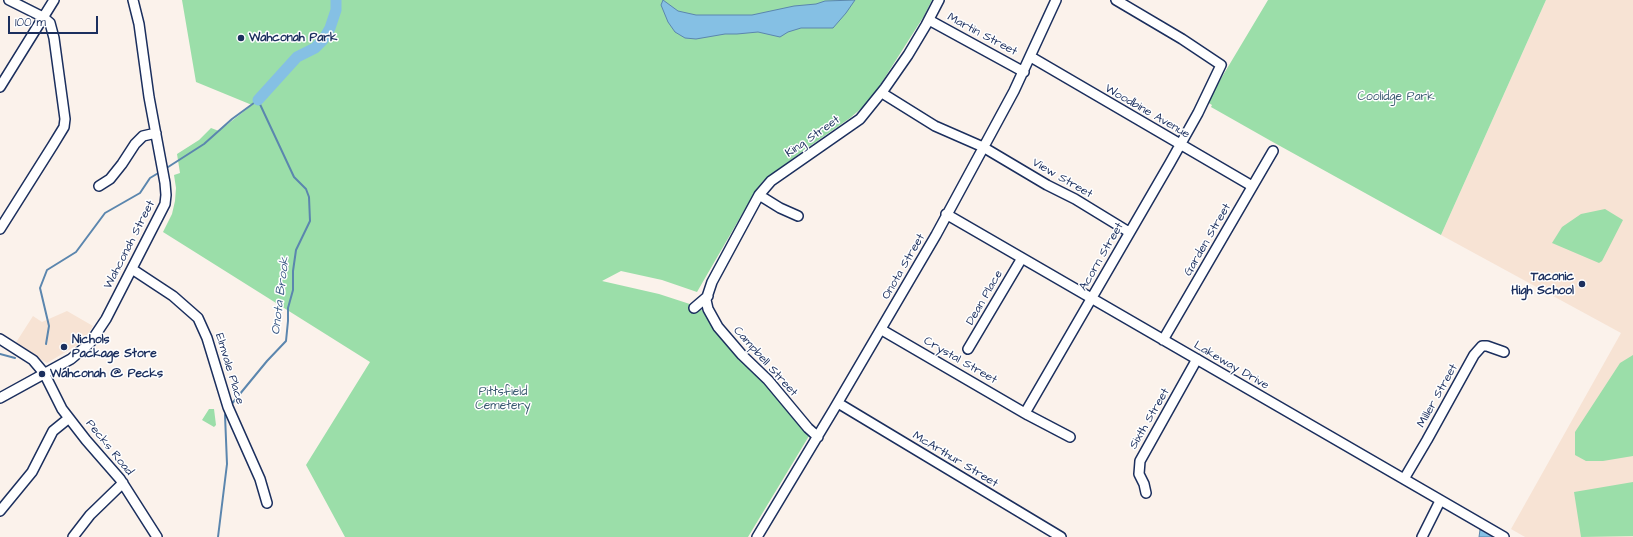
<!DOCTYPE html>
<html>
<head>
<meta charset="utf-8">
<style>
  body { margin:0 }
  #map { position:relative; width:1633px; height:537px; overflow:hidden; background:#fbf2eb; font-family:"Architects Daughter",sans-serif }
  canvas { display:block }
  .scale { position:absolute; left:8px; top:16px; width:90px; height:18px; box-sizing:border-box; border:2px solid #1b2f5e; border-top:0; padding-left:5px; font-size:12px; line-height:14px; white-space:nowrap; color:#1b2f5e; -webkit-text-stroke:3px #fff; paint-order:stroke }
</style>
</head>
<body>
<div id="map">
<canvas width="1633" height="537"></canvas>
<div class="scale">100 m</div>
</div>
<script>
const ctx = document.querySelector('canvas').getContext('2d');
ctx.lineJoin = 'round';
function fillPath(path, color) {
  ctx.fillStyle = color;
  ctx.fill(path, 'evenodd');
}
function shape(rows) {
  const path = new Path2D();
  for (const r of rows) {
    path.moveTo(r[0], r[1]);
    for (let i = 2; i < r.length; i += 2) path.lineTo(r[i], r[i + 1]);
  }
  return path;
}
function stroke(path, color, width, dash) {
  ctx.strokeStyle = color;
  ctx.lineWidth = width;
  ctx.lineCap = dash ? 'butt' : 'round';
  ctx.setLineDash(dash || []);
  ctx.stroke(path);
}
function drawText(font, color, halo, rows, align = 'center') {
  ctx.font = font + ' "Architects Daughter",sans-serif';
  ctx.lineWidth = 3;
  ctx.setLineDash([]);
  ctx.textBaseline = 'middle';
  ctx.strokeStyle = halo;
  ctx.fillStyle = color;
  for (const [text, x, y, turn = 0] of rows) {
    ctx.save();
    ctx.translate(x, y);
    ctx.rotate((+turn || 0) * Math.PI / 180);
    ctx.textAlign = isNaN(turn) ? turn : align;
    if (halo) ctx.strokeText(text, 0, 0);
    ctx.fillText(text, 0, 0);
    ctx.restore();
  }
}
const built = shape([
  [1546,0,1633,0,1633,537,1525,537,1511,529,1621,333,1441,235],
  [67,311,93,326,84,341,47,363,15,344,33,316,42,322]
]);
const green = shape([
  [182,0,932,0,924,16,875,93,864,106,850,118,803,151,763,181,756,190,697,292,662,280,621,271,602,281,659,294,699,307,809,436,748,537,345,537,306,465,370,362,163,232,172,214,175,201,176,188,174,175,180,173,177,154,199,140,211,128,219,131,252,105,196,82],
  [1268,0,1546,0,1441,235,1271,141,1211,107,1212,105,1207,102],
  [1605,209,1623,220,1602,261,1599,263,1552,243,1562,227,1581,214],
  [1633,355,1633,456,1603,461,1586,461,1575,455,1575,432,1620,363],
  [209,409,214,409,216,425,214,427,202,420],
  [1633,482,1633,536,1581,537,1574,492]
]);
const water = shape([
  [663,0,678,11,696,15,752,15,794,6,816,4,825,1,855,0,846,13,833,28,801,28,788,32,780,37,758,32,737,34,725,34,696,39,685,38,675,32,668,22,661,5,663,0],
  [1480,530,1482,530,1496,537,1479,537,1480,530]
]);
const stream = shape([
  [165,169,204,144,232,119,258,100,294,177,306,189,309,197,310,221,296,250,293,271,293,290,288,308,288,321,286,341,267,361,230,406],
  [46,344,49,326,40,288,47,270,76,252,105,213,140,193,150,178,160,172],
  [0,354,15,358],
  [218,537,227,464,225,415,227,411]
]);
const river = shape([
  [258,100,297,57,315,48,323,40,330,28,336,10,336,0]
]);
const minor = shape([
  [929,20,1024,72],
  [1031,57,1252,186],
  [0,87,54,0],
  [882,93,935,126,983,147,1047,185,1075,199,1129,232],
  [99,186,110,179,122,164,135,144,143,136,156,133],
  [759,195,780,208,798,216],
  [946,214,1504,537],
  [0,229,53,145,64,127,65,119,54,38,50,23,43,17,9,0],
  [132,269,173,296,198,318,207,338,228,407,260,479,267,503],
  [694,308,708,296],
  [882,330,1028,415,1070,437],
  [0,339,33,360,44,373,62,409,86,440,120,479,157,537],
  [1163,340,1273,151],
  [968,349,1022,258],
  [0,398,71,359,90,343,106,319,165,204,166,195,165,183,149,97,139,24,133,0],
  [838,403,1061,537],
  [1025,413,1170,163,1198,113,1221,65,1182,39,1116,0],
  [818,437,808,428,768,380,742,355,718,327,708,309,706,300,712,282,759,195,771,181,860,119,885,88,908,55,926,25,939,0],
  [1404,479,1427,440,1474,355,1482,346,1487,346,1504,352],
  [1146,493,1144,484,1139,474,1140,461,1197,359],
  [0,511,32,472,53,431,69,418],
  [73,537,90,515,123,483],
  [757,537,834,409,936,235,1014,91,1056,0],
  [1422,537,1440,501]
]);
const markers = [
  [241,38,4,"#1b2f5e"],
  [1582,284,4,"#1b2f5e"],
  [64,347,4,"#1b2f5e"],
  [42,374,4,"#1b2f5e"]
];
const streetNames = [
  ["Martin Street",982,35,28],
  ["Woodbine Avenue",1147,112,30],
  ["King Street",813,137,-35],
  ["View Street",1062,179,30],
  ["Garden Street",1208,240,-60],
  ["Wahconah Street",130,245,-63],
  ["Acorn Street",1102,257,-60],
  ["Onota Street",904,267,-60],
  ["Dean Place",985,298,-60],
  ["Crystal Street",960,361,30],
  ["Campbell Street",765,362,48],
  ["Lakeway Drive",1231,366,30],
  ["Elmvale Place",229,369,73],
  ["Miller Street",1438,396,-61],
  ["Sixth Street",1150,419,-60],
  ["Pecks Road",109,448,51],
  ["McArthur Street",955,460,31]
];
const poiNames = [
  ["Wahconah Park",249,38],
  ["Taconic",1574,277,"right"],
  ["High School",1574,291,"right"],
  ["Nichols",72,340],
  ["Package Store",72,354],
  ["Wahconah @ Pecks",50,374]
];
const parkNames = [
  ["Coolidge Park",1396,97],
  ["Pittsfield",503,392],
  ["Cemetery",503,406]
];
const waterNames = [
  ["Onota Brook",281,296,-83]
];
fillPath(built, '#f7e3d4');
fillPath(green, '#9bdea9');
fillPath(water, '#85c0e4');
stroke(water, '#5b86ae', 1);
stroke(stream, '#5b86ae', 2);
stroke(river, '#85c0e4', 11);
stroke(minor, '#1b2f5e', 12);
stroke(minor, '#fff', 9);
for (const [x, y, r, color] of markers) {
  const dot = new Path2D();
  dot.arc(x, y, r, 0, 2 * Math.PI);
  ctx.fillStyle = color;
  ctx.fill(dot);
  stroke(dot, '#fff', 1.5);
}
drawText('12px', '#1b2f5e', '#fff', streetNames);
drawText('bold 12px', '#1b2f5e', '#fff', poiNames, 'left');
drawText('12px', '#3b5b71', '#fff', parkNames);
drawText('italic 13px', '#3b5a86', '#fff', waterNames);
</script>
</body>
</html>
